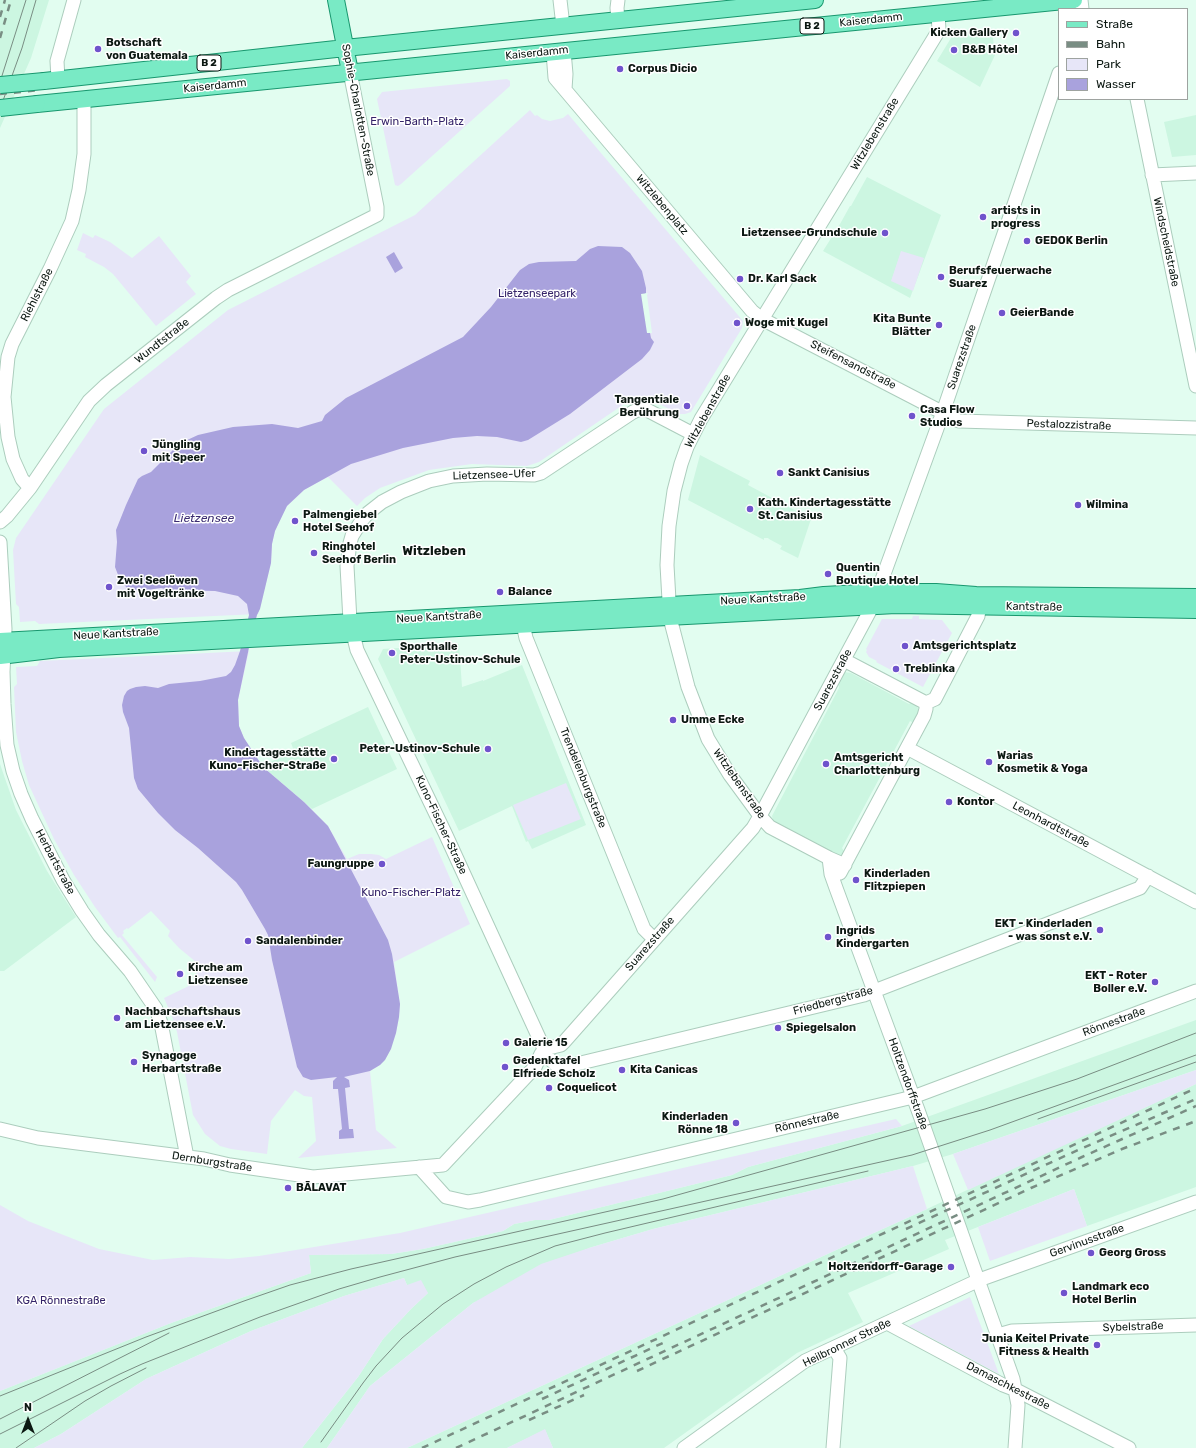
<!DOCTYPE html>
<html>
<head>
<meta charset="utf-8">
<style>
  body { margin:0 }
  #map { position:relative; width:1196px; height:1448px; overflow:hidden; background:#e2fdf0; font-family:Rubik,sans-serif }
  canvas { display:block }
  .legend { position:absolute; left:1058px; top:8px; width:130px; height:92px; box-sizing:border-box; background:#fff; border:1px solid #9ea3a0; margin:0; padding:5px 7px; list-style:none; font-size:12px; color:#0c1812 }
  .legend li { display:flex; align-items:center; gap:8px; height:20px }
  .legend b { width:20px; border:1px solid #9ea3a0 }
  .north { position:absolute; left:8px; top:1400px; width:40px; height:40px; -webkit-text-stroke:3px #fff; paint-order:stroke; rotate:0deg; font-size:11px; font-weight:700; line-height:16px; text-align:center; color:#0c1812 }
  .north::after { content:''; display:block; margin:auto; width:14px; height:18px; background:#0c1812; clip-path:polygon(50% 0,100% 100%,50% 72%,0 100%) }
</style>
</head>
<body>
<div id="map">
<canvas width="1196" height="1448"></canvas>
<ul class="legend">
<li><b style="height:5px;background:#79eac5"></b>Straße</li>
<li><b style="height:5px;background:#798d83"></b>Bahn</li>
<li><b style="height:11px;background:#e7e6f8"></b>Park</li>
<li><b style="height:11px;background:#a9a2dd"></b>Wasser</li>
</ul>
<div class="north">N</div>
</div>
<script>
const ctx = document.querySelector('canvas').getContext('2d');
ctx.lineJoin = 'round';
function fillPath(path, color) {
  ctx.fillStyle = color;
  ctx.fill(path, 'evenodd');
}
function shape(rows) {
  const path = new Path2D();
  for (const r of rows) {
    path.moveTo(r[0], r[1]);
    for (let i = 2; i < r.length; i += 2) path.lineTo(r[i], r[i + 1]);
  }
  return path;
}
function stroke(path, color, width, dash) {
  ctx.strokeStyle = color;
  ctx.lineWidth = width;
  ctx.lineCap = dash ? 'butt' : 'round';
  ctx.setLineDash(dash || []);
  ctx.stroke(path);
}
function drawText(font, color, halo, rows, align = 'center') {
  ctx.font = font + ' Rubik,sans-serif';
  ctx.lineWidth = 3;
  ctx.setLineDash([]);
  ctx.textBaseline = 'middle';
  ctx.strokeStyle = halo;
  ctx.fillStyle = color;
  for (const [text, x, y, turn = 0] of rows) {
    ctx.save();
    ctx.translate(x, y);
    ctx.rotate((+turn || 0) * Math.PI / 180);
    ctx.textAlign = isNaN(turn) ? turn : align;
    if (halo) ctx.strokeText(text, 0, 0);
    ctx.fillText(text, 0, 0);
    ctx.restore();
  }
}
const built = shape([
  [0,0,49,0,31,58,0,128],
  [992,29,995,55,980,87,937,61,954,33],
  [1196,115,1196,155,1172,157,1164,122],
  [867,177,941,215,910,298,823,251,840,224,850,206,851,206],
  [700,455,750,481,748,485,811,519,798,558,780,549,782,546,769,539,768,538,764,538,764,540,688,500],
  [459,644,462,687,483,680,483,681,522,665,586,825,532,849,528,841,526,842,512,806,459,831,378,659,383,649],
  [843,672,851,673,909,704,911,702,916,705,919,710,916,724,910,721,842,848,846,854,843,858,774,824,772,816,839,688,838,678],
  [368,707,397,769,312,809,262,766,294,751,291,743],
  [0,764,16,810,47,871,76,917,4,971,0,971],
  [1196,1020,1196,1070,953,1154,913,1166,653,1229,589,1248,473,1303,370,1386,327,1448,302,1448,358,1377,383,1339,411,1309,428,1293,407,1285,404,1278,344,1296,251,1331,146,1379,61,1434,34,1448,0,1448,0,1391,171,1323,311,1273,309,1255,391,1254,423,1249,503,1231,514,1224,535,1220,549,1220,732,1175,748,1167,902,1126],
  [1196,1084,1196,1187,1087,1226,1074,1189,945,1240,949,1249,848,1293,863,1322,797,1353,664,1448,553,1448,545,1430,507,1448,407,1448,834,1251,927,1209,1043,1154]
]);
const green = shape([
  [507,79,510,81,510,86,401,184,398,186,395,185,377,99,382,92],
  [530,110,535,116,537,115,542,119,550,121,563,118,568,114,743,321,742,328,691,412,685,414,678,414,645,396,636,396,539,462,527,466,472,464,429,470,380,488,365,498,357,506,328,477,304,490,287,506,284,511,275,531,272,544,271,563,258,614,39,624,35,621,20,622,19,607,16,604,13,550,16,538,104,409,228,310,415,215],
  [83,233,93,238,95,235,110,242,132,258,159,236,191,276,186,282,196,294,156,326,113,274,104,267,85,257,86,254,77,250],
  [901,251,924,258,913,291,891,281],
  [913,616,919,616,919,619,942,620,952,633,923,687,876,662,877,661,869,657,866,652,867,650,866,649,882,619,912,619],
  [249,651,238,700,239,726,244,738,263,767,304,802,328,826,347,859,359,854,371,854,379,855,386,859,432,837,470,924,394,962,400,1004,399,1017,396,1033,387,1056,380,1065,370,1071,376,1130,397,1148,298,1158,316,1141,312,1097,304,1096,295,1090,271,1121,267,1154,231,1149,220,1146,205,1134,193,1115,177,1032,173,1019,164,998,197,982,196,962,179,948,168,936,170,931,151,911,128,929,127,928,123,931,124,933,122,935,157,977,155,982,120,937,118,938,95,907,74,875,54,839,41,811,29,785,22,761,16,732,14,687,17,684,16,667,37,666,40,661],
  [566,783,581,819,528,840,513,805],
  [1196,1070,1196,1084,968,1190,953,1154],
  [896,1119,902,1126,748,1167,732,1175,549,1220,535,1220,514,1224,503,1231,423,1249,391,1254,309,1255,311,1273,171,1323,0,1391,0,1205,28,1221,99,1249,153,1260,190,1257,229,1259,259,1256,400,1233],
  [913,1166,927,1209,834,1251,407,1448,327,1448,370,1386,473,1303,541,1264,589,1248,653,1229],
  [1074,1189,1087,1226,990,1261,978,1227],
  [404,1278,407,1285,421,1280,428,1293,411,1309,383,1339,358,1377,302,1448,34,1448,61,1434,146,1379,251,1331,344,1296],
  [970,1297,999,1374,909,1326],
  [545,1429,553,1448,507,1448]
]);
const water = shape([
  [598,246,622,247,630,253,642,271,646,288,646,293,645,294,650,333,651,338,654,342,650,350,642,359,570,414,528,440,521,442,497,437,477,436,453,438,403,448,351,464,304,490,287,506,275,531,272,544,271,563,260,609,257,615,251,638,238,700,239,726,244,738,263,767,304,802,328,826,334,837,388,940,392,954,400,1004,399,1017,396,1033,391,1049,385,1060,380,1065,370,1071,344,1077,349,1080,350,1087,345,1088,349,1129,353,1129,354,1138,339,1139,339,1131,342,1129,338,1089,333,1089,333,1081,337,1077,311,1080,303,1077,297,1067,272,960,268,935,265,929,242,890,236,882,198,848,175,830,158,813,138,789,134,778,129,728,123,712,122,705,124,696,127,691,130,689,136,687,145,686,158,688,169,684,200,681,226,676,231,672,235,665,240,651,249,615,247,604,238,596,215,591,169,590,161,588,140,591,127,588,120,580,115,567,117,542,116,530,126,505,138,479,142,476,151,472,175,448,185,441,198,435,233,427,272,424,298,428,322,421,325,415,346,398,463,337,491,307,520,270,529,264,539,262,576,261,590,249],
  [394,252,403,268,395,273,386,257]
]);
const pier = shape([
  [648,293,647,295,652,333,647,333,641,294]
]);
const minor = shape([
  [560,0,563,26],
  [1081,0,1082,9],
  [618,20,617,8,618,0],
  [564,51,566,74,565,89],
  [553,52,555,78,752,311,762,319,959,421,1196,428],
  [58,79,57,61,74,0],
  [1137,99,1196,386],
  [1152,175,1196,173],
  [30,488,22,479,13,459,8,437,4,397,8,357,12,344,50,269,72,221,79,190,84,154,84,100],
  [0,522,7,516,30,488,89,401,106,385,216,298,228,290,377,215,377,207,350,72],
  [0,542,5,629,3,672,4,704,7,745,13,771,21,794,32,819,63,880,82,911,99,935,130,971,156,1009,161,1023,187,1157],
  [521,615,526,638,644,929,654,939],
  [926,703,935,699,978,616,980,606],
  [907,748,1196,902],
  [829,858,831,874,836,888,918,1110,1013,1379,1018,1405,1015,1448],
  [845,865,829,858,770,827,760,816,730,775,708,739,688,687,670,618,667,565,669,526,674,491,681,464,687,447,701,419,939,30,938,14],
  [840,873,924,716,926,709,926,703,844,660],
  [545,1051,445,833,357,650,350,621,347,566,350,543,352,536,362,520,368,513,382,502,401,492,429,481,453,476,487,474,534,475,541,473,633,412,640,409,647,410,693,434],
  [551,1060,556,1065,564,1067,864,995,1140,888,1148,876],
  [0,1129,38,1138,204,1159,230,1165,313,1177,443,1165,535,1067,541,1054,549,1048,561,1045,564,1042,753,828,760,816,872,607,943,412,1059,73],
  [419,1167,446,1197,468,1202,480,1200,913,1097,1196,991],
  [887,1323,1003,1385,1016,1390,1129,1448],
  [998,1335,1012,1331,1196,1325],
  [684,1448,805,1361,979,1280,1196,1202],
  [833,1448,840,1358,834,1348]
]);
const major = shape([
  [336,0,350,72],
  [44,81,345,48,815,0],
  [37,104,1074,0],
  [0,641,800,598,824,595,878,592,936,592,976,595,1196,597],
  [0,656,59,649,896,605,1196,610]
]);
const tram = shape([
  [0,82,26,0],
  [0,109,22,48,36,0],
  [1038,1119,1196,1062],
  [0,1396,146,1337,244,1301,290,1285,351,1269,663,1199,985,1109,1077,1079,1196,1033],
  [0,1419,169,1333],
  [0,1434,120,1374,142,1364,260,1317,339,1289,380,1277,455,1257,912,1155,990,1130,1196,1055],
  [321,1442,363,1383,376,1366,402,1338,443,1304,474,1284,506,1267,555,1246,605,1233,868,1171],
  [16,1448,85,1401,111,1386,146,1368]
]);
const rail = shape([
  [0,17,5,0],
  [0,38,11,0],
  [0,94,41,90],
  [0,101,39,97],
  [906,1229,1078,1150,1196,1099],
  [637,1371,1031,1188,1122,1149,1196,1121],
  [542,1399,667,1341],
  [529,1420,584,1395],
  [422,1448,1196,1088],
  [456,1448,1082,1157,1196,1106]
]);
const majorBridge = shape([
  [0,85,44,81],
  [0,108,37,104]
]);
const markers = [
  [1016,33,4,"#6f53cc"],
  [98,49,4,"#6f53cc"],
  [954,50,4,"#6f53cc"],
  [620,69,4,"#6f53cc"],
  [983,217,4,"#6f53cc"],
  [885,233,4,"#6f53cc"],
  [1027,241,4,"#6f53cc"],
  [941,277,4,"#6f53cc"],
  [740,279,4,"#6f53cc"],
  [1002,313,4,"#6f53cc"],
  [737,323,4,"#6f53cc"],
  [939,325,4,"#6f53cc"],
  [687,406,4,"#6f53cc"],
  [912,416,4,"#6f53cc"],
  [144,451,4,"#6f53cc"],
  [780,473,4,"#6f53cc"],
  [1078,505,4,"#6f53cc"],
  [750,509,4,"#6f53cc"],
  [295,521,4,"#6f53cc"],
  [314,553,4,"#6f53cc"],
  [828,574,4,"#6f53cc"],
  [109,587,4,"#6f53cc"],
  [500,592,4,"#6f53cc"],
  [905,646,4,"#6f53cc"],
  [392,653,4,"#6f53cc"],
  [896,669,4,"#6f53cc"],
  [673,720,4,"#6f53cc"],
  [488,749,4,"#6f53cc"],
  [334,759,4,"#6f53cc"],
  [989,762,4,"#6f53cc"],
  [826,764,4,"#6f53cc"],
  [949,802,4,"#6f53cc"],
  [382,864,4,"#6f53cc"],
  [856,880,4,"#6f53cc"],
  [1100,930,4,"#6f53cc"],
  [828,937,4,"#6f53cc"],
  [248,941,4,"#6f53cc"],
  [180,974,4,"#6f53cc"],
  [1155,982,4,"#6f53cc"],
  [117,1018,4,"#6f53cc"],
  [778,1028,4,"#6f53cc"],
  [506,1043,4,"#6f53cc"],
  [134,1062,4,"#6f53cc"],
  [505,1067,4,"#6f53cc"],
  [622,1070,4,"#6f53cc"],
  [549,1088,4,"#6f53cc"],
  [736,1123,4,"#6f53cc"],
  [288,1188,4,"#6f53cc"],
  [1091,1253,4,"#6f53cc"],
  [951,1267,4,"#6f53cc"],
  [1064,1293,4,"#6f53cc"],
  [1097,1345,4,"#6f53cc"]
];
const shields = [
  [812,26,24],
  [209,63,24]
];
const shieldNames = [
  ["B 2",812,26],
  ["B 2",209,63]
];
const streetNames = [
  ["Kaiserdamm",871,20,-6],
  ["Kaiserdamm",537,53,-6],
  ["Kaiserdamm",215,86,-6],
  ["Sophie-Charlotten-Straße",358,110,79],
  ["Witzlebenstraße",875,134,-59],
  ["Witzlebenplatz",662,205,50],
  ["Windscheidstraße",1166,242,78],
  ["Riehlstraße",37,295,-63],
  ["Wundtstraße",162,341,-38],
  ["Suarezstraße",962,357,-71],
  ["Steifensandstraße",853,365,27],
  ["Witzlebenstraße",708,411,-61],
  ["Pestalozzistraße",1069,425,2],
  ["Lietzensee-Ufer",494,475,-2],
  ["Neue Kantstraße",763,599,-3],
  ["Kantstraße",1034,607,1],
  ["Neue Kantstraße",439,617,-3],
  ["Neue Kantstraße",116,634,-3],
  ["Suarezstraße",833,680,-62],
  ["Trendelenburgstraße",583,778,68],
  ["Witzlebenstraße",739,784,55],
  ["Kuno-Fischer-Straße",441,825,65],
  ["Leonhardtstraße",1051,825,28],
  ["Herbartstraße",55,862,62],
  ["Suarezstraße",650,944,-49],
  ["Friedbergstraße",833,1001,-15],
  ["Rönnestraße",1114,1022,-20],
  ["Holtzendorffstraße",908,1084,70],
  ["Rönnestraße",807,1122,-13],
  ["Dernburgstraße",212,1162,9],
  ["Gervinusstraße",1087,1241,-20],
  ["Sybelstraße",1133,1327,-2],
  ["Heilbronner Straße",847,1343,-26],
  ["Damaschkestraße",1008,1386,27]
];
const poiNames = [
  ["Kicken Gallery",1008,33,"right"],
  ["Botschaft",106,43],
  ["von Guatemala",106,56],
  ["B&B Hôtel",962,50],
  ["Corpus Dicio",628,69],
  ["artists in",991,211],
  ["progress",991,224],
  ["Lietzensee-Grundschule",877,233,"right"],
  ["GEDOK Berlin",1035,241],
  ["Berufsfeuerwache",949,271],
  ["Suarez",949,284],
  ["Dr. Karl Sack",748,279],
  ["GeierBande",1010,313],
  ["Kita Bunte",931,319,"right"],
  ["Blätter",931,332,"right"],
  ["Woge mit Kugel",745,323],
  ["Tangentiale",679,400,"right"],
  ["Berührung",679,413,"right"],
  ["Casa Flow",920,410],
  ["Studios",920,423],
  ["Jüngling",152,445],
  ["mit Speer",152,458],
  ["Sankt Canisius",788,473],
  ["Kath. Kindertagesstätte",758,503],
  ["St. Canisius",758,516],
  ["Wilmina",1086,505],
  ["Palmengiebel",303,515],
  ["Hotel Seehof",303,528],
  ["Ringhotel",322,547],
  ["Seehof Berlin",322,560],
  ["Quentin",836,568],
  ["Boutique Hotel",836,581],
  ["Zwei Seelöwen",117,581],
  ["mit Vogeltränke",117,594],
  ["Balance",508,592],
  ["Amtsgerichtsplatz",913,646],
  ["Sporthalle",400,647],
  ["Peter-Ustinov-Schule",400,660],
  ["Treblinka",904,669],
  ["Umme Ecke",681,720],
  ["Peter-Ustinov-Schule",480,749,"right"],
  ["Kindertagesstätte",326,753,"right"],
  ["Kuno-Fischer-Straße",326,766,"right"],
  ["Warias",997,756],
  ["Kosmetik & Yoga",997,769],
  ["Amtsgericht",834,758],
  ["Charlottenburg",834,771],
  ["Kontor",957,802],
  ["Faungruppe",374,864,"right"],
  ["Kinderladen",864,874],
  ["Flitzpiepen",864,887],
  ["EKT - Kinderladen",1092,924,"right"],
  ["- was sonst e.V.",1092,937,"right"],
  ["Ingrids",836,931],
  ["Kindergarten",836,944],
  ["Sandalenbinder",256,941],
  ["Kirche am",188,968],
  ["Lietzensee",188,981],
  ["EKT - Roter",1147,976,"right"],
  ["Boller e.V.",1147,989,"right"],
  ["Nachbarschaftshaus",125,1012],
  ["am Lietzensee e.V.",125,1025],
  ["Spiegelsalon",786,1028],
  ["Galerie 15",514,1043],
  ["Synagoge",142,1056],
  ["Herbartstraße",142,1069],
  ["Gedenktafel",513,1061],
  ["Elfriede Scholz",513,1074],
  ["Kita Canicas",630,1070],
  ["Coquelicot",557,1088],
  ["Kinderladen",728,1117,"right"],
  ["Rönne 18",728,1130,"right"],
  ["BĀLAVAT",296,1188],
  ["Georg Gross",1099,1253],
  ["Holtzendorff-Garage",943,1267,"right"],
  ["Landmark eco",1072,1287],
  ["Hotel Berlin",1072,1300],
  ["Junia Keitel Private",1089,1339,"right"],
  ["Fitness & Health",1089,1352,"right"]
];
const parkNames = [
  ["Erwin-Barth-Platz",417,122],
  ["Lietzenseepark",537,294],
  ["Kuno-Fischer-Platz",411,893],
  ["KGA Rönnestraße",61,1301]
];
const waterNames = [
  ["Lietzensee",204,519]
];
const quarterNames = [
  ["Witzleben",434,551]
];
fillPath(built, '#ccf6e1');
fillPath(green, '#e7e6f8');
fillPath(water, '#a9a2dd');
fillPath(pier, '#e2fdf0');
stroke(minor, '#accdbd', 15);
stroke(major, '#18976e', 18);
stroke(minor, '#fff', 13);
stroke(major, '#79eac5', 16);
stroke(tram, '#798d83', 1);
stroke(rail, '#798d83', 2.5, [7, 7]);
stroke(majorBridge, '#18976e', 18, []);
stroke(majorBridge, '#79eac5', 16);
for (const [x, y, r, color] of markers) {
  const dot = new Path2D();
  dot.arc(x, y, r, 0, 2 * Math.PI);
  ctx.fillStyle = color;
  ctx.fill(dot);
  stroke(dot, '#fff', 1.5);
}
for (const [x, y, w] of shields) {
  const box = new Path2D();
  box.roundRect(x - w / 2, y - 8, w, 16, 3);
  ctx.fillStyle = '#fff';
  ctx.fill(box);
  stroke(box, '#0c1812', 1);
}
drawText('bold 10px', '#0c1812', null, shieldNames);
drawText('11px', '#0c1812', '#fff', streetNames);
drawText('bold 11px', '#0c1812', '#fff', poiNames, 'left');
drawText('11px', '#342368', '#fff', parkNames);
drawText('italic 12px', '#3b2c71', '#fff', waterNames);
drawText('bold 13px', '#0c1812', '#fff', quarterNames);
</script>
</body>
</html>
